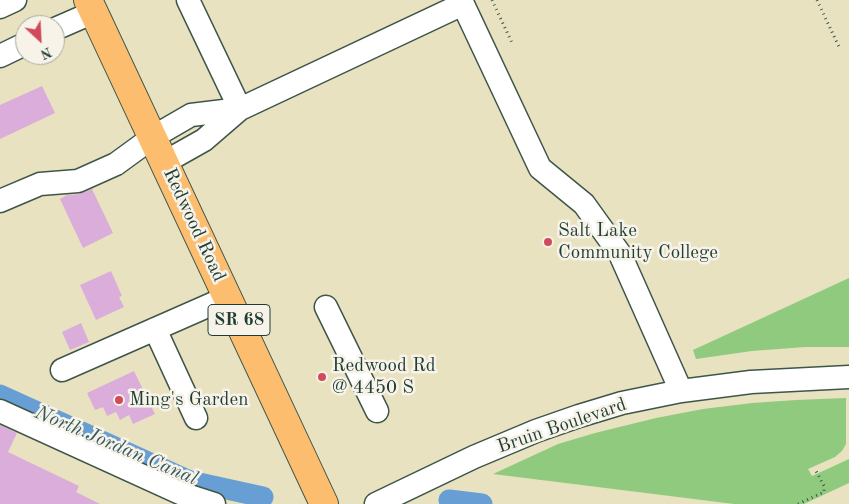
<!DOCTYPE html>
<html>
<head>
<meta charset="utf-8">
<style>
  body { margin:0 }
  #map { position:relative; width:849px; height:504px; overflow:hidden; background:#e9e2c0; font-family:"Old Standard TT",serif }
  canvas { display:block }
  .north { position:absolute; left:15px; top:15px; width:50px; height:50px; box-sizing:border-box; background:#f7f3e8; border:1px solid #a1aaa0; border-radius:50%; rotate:155deg; font-size:14px; font-weight:700; line-height:20px; text-align:center; color:#1f3d34 }
  .north::after { content:''; display:block; margin:auto; width:18px; height:22px; background:#d1495b; clip-path:polygon(50% 0,100% 100%,50% 72%,0 100%) }
</style>
</head>
<body>
<div id="map">
<canvas width="849" height="504"></canvas>
<div class="north">N</div>
</div>
<script>
const ctx = document.querySelector('canvas').getContext('2d');
ctx.lineJoin = 'round';
function fillPath(path, color) {
  ctx.fillStyle = color;
  ctx.fill(path, 'evenodd');
}
function shape(rows) {
  const path = new Path2D();
  for (const r of rows) {
    path.moveTo(r[0], r[1]);
    for (let i = 2; i < r.length; i += 2) path.lineTo(r[i], r[i + 1]);
  }
  return path;
}
function stroke(path, color, width, dash) {
  ctx.strokeStyle = color;
  ctx.lineWidth = width;
  ctx.lineCap = dash ? 'butt' : 'round';
  ctx.setLineDash(dash || []);
  ctx.stroke(path);
}
function drawText(font, color, halo, rows, align = 'center') {
  ctx.font = font + ' "Old Standard TT",serif';
  ctx.lineWidth = 5;
  ctx.setLineDash([]);
  ctx.textBaseline = 'middle';
  ctx.strokeStyle = halo;
  ctx.fillStyle = color;
  for (const [text, x, y, turn = 0] of rows) {
    ctx.save();
    ctx.translate(x, y);
    ctx.rotate((+turn || 0) * Math.PI / 180);
    ctx.textAlign = isNaN(turn) ? turn : align;
    if (halo) ctx.strokeText(text, 0, 0);
    ctx.fillText(text, 0, 0);
    ctx.restore();
  }
}
const green = shape([
  [849,278,849,347,805,347,752,351,696,359,693,350],
  [846,398,846,444,842,451,835,457,808,469,812,476,849,459,849,483,804,504,734,504,493,474,558,444,595,433,656,418,703,409,752,403,796,400]
]);
const canal = shape([
  [0,395,190,481,263,497],
  [449,500,482,504]
]);
const building = shape([
  [42,86,55,113,0,139,0,105],
  [92,189,113,233,83,248,60,199,67,195,79,194],
  [111,271,122,296,119,297,124,307,96,320,80,285],
  [81,323,89,342,70,350,62,332],
  [134,371,155,414,133,424,129,415,120,420,116,412,107,416,103,407,95,410,87,393],
  [0,425,17,433,8,452,79,486,76,492,100,504,0,504]
]);
const path = shape([
  [492,0,513,45],
  [817,0,840,49],
  [798,504,824,492,824,486,816,471]
]);
const minor = shape([
  [188,0,240,109],
  [461,0,540,168,584,204,620,254,681,391],
  [0,7,15,0],
  [55,29,94,12],
  [0,56,25,44],
  [165,162,204,140,240,109,463,4],
  [0,201,40,184,78,181,116,164,153,137,191,115,240,109],
  [326,307,377,411],
  [155,329,196,418],
  [62,370,228,297],
  [0,411,180,493,214,504],
  [376,504,474,457,536,431,579,416,622,403,681,391,751,382,849,377]
]);
const major = shape([
  [88,0,324,504]
]);
const markers = [
  [548,242,5,"#d1495b"],
  [322,377,5,"#d1495b"],
  [119,400,5,"#d1495b"]
];
const shields = [
  [239,320,62]
];
const shieldNames = [
  ["SR 68",239,320]
];
const streetNames = [
  ["Redwood Road",194,225,65],
  ["Bruin Boulevard",562,426,-19]
];
const poiNames = [
  ["Salt Lake",558,231],
  ["Community College",558,253],
  ["Redwood Rd",332,366],
  ["@ 4450 S",332,388],
  ["Ming's Garden",129,400]
];
const waterNames = [
  ["North Jordan Canal",116,446,23]
];
fillPath(green, '#90ca7f');
stroke(canal, '#679fd5', 21);
fillPath(building, '#daaddb');
stroke(minor, '#3d5649', 25);
stroke(major, '#3d5649', 30);
stroke(path, '#3d5649', 3, [1, 4]);
stroke(minor, '#fff', 22);
stroke(major, '#fcbd6f', 28);
for (const [x, y, r, color] of markers) {
  const dot = new Path2D();
  dot.arc(x, y, r, 0, 2 * Math.PI);
  ctx.fillStyle = color;
  ctx.fill(dot);
  stroke(dot, '#f7f3e8', 2);
}
for (const [x, y, w] of shields) {
  const box = new Path2D();
  box.roundRect(x - w / 2, y - 15.5, w, 31, 4);
  ctx.fillStyle = '#f7f3e8';
  ctx.fill(box);
  stroke(box, '#1f3d34', 1);
}
drawText('bold 18px', '#1f3d34', null, shieldNames);
drawText('19px', '#1f3d34', '#f7f3e8', streetNames);
drawText('19px', '#1f3d34', '#f7f3e8', poiNames, 'left');
drawText('italic 20px', '#355a64', '#f7f3e8', waterNames);
</script>
</body>
</html>
